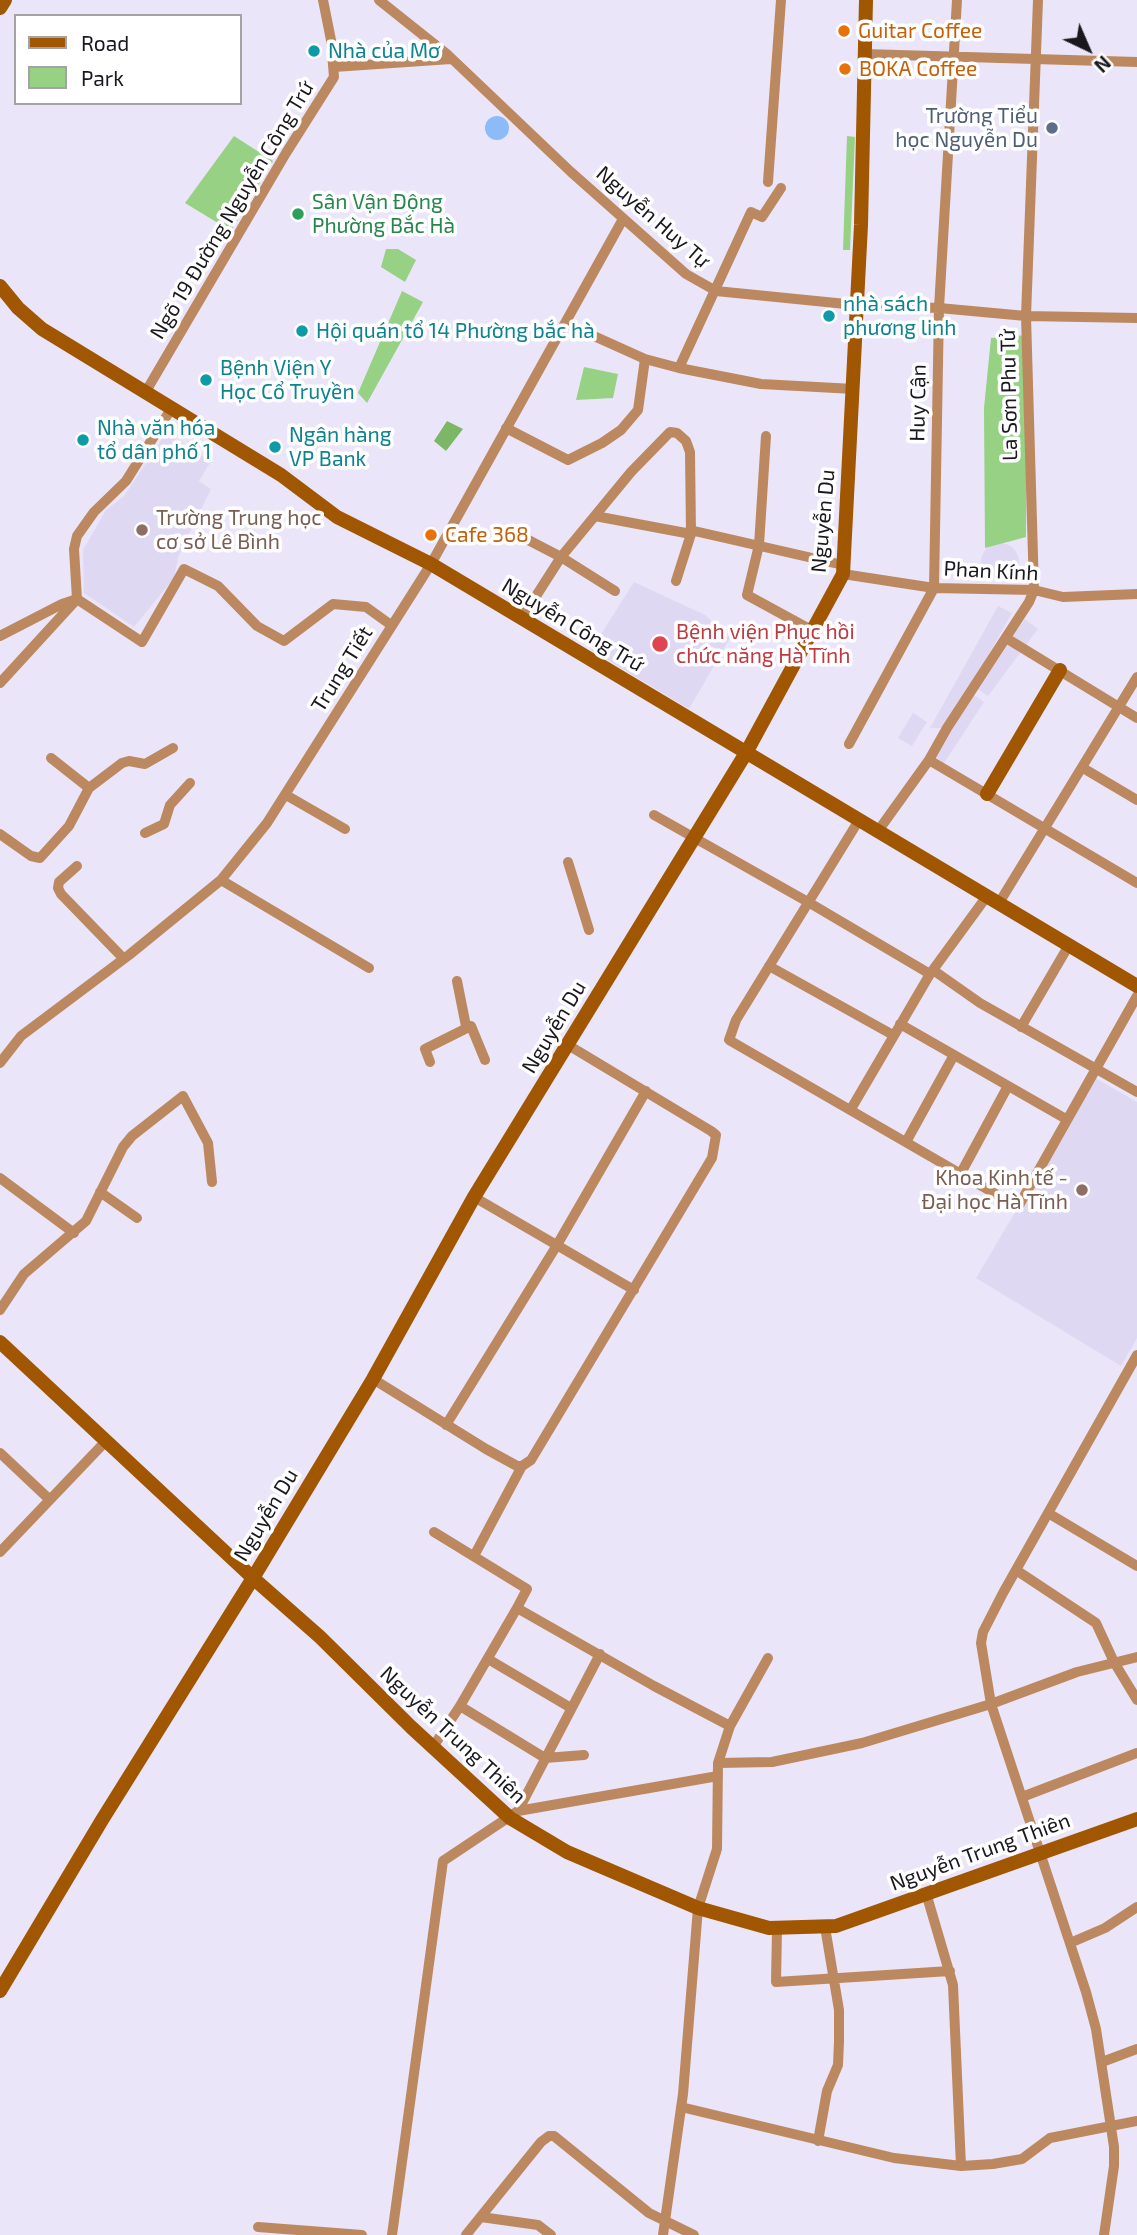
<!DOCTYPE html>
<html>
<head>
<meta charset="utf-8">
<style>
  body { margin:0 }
  #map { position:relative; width:1137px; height:2235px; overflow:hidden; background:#ebe5f9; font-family:"Exo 2",sans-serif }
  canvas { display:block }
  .legend { position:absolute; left:14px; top:14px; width:228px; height:91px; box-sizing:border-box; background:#fff; border:2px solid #a3a3a5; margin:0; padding:9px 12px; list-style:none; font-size:21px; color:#1a181f }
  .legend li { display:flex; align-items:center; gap:14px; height:35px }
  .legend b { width:35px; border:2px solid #a3a3a5 }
  .north { position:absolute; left:1053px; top:14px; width:70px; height:70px; -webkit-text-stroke:5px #fff; paint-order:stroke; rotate:136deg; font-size:19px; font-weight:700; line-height:28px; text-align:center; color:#1a181f }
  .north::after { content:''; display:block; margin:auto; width:24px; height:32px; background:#1a181f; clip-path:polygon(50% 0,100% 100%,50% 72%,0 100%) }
</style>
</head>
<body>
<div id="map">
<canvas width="1137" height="2235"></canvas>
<ul class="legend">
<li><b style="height:9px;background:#a15601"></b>Road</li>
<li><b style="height:19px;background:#96d184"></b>Park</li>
</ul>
<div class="north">N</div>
</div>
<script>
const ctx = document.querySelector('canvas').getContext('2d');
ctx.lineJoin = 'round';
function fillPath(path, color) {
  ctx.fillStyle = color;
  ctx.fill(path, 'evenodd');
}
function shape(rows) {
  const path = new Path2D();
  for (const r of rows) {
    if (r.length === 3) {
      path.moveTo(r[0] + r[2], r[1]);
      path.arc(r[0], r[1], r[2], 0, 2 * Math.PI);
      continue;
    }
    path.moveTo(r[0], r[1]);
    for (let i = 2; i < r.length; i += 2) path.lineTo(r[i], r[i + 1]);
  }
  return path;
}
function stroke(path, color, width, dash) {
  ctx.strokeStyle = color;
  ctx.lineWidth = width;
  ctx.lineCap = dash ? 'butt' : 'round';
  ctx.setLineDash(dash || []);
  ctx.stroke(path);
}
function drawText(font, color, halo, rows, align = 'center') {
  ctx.font = font + ' "Exo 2",sans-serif';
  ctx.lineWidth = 7;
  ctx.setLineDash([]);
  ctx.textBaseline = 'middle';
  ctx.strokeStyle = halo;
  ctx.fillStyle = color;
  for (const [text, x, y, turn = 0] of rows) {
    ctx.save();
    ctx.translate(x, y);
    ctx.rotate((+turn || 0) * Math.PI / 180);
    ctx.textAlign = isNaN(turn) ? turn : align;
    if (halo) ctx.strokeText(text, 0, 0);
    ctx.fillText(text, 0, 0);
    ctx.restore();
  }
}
const built = shape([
  [166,433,211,461,199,481,211,489,178,557,174,578,134,627,84,593,83,550,106,510,124,496],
  [1000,562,19],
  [634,582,705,615,730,638,689,709,591,650],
  [998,606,1012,613,947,728,930,728],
  [1025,619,1038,629,988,696,975,687],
  [974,695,984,702,944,763,934,756],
  [913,713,927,722,912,746,898,738],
  [1095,1078,1137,1102,1137,1338,1121,1366,976,1278]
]);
const green = shape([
  [234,136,273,161,231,231,185,203],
  [847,136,855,137,850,250,843,250],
  [386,249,398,249,416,260,405,282,381,267],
  [402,291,423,302,367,403,358,393],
  [1027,335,1026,537,985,548,984,408,991,338],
  [584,367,618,374,613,398,576,400]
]);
const forest = shape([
  [447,421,463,429,446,451,434,441]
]);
const water = shape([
  [497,128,12]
]);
const street = shape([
  [379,0,448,55,571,172,686,274,716,291,856,305,939,308,1026,316,1137,318],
  [864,54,1137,62],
  [334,67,451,59],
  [768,182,781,0],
  [781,188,762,217,751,212,679,368,761,384,854,389],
  [645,359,679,368],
  [145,393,286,153,334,77,331,40,323,0],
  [506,428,568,460,602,443,621,430,638,410,645,359,565,323],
  [766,436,759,545,747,595,813,631],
  [595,516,691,534],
  [509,530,561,557,615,591],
  [690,530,843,565],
  [843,574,934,588,1034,590,1063,597,1137,594],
  [522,618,561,557,631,472,670,432,677,433,686,441,690,452,691,534,676,581],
  [0,636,62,604,77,599,142,642,184,569,218,586,257,626,284,641,333,604,366,607,391,625],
  [1006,638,1137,718],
  [0,683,77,599,74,549,77,536,94,512,126,481,171,409],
  [849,744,934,588,939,308,957,0],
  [51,758,89,788],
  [929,760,1137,883],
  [1083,768,1137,800],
  [286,795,345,829],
  [654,815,808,902,930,974],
  [859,820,736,1020,729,1040,1018,1207,1137,996],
  [878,831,929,760,947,728,1029,602,1034,590,1026,316,1038,0],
  [145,833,164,824,170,805,190,783],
  [0,834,31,856,40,858,69,826,89,788,122,763,129,761,145,764,173,748],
  [568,862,589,930],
  [77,866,59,882,58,888,61,894,123,958],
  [221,880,369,968],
  [999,903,1137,677],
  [769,966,893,1035],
  [933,970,980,1003,1137,1092],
  [457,981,466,1026],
  [900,1024,1066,1119],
  [1021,1027,1069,945],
  [430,1062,425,1049,471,1026,485,1060],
  [0,1063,21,1036,129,955,221,880,267,823,431,564,623,219],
  [851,1109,930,974,987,896],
  [906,1142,954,1055],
  [961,1173,1008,1086],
  [0,1178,74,1233],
  [100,1192,137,1218],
  [474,1197,634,1290],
  [0,1310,24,1274,86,1221,123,1147,132,1136,183,1096,208,1143,212,1182],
  [373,1379,486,1449,517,1466,522,1466],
  [446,1425,557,1245,646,1091],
  [0,1453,49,1499],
  [1048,1513,1137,1566],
  [434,1532,527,1589,517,1608],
  [0,1552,106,1441],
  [474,1556,522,1466,531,1460,712,1158,716,1135,711,1131,568,1045],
  [1016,1570,1096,1623,1114,1662,1137,1700],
  [600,1654,518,1811,718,1776],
  [488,1659,571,1708],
  [460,1706,545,1758,584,1755],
  [433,1747,460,1706,517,1608,654,1686,730,1726],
  [718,1763,730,1726,768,1658],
  [1022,1797,1137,1753],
  [926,1893,953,1985,961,2166],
  [777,1929,776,1982,950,1971],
  [1070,1943,1105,1928,1137,1907],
  [1102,2062,1137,2049],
  [681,2107,894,2158,961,2166,993,2164,1022,2159,1050,2138,1137,2121],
  [818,2141,827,2091,838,2065,839,2041,839,2010,825,1927],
  [481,2217,538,2225,551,2235],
  [258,2227,362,2235],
  [392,2235,443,1861,518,1811],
  [466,2235,541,2142,549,2136,554,2136,649,2213,694,2235],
  [663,2235,683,2094,698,1908,717,1849,718,1763,772,1762,862,1743,991,1704,1077,1672,1137,1657],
  [1104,2235,1114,2166,1114,2147,1096,2029,1086,1992,991,1704,981,1643,983,1632,1003,1593,1137,1355]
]);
const secondary = shape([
  [0,8,5,0],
  [0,286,18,308,42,329,281,475,337,517,431,564,1137,986],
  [987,794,1060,670],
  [0,1342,253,1578,320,1637,411,1727,510,1818,567,1852,698,1908,769,1928,836,1926,1137,1819],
  [0,1991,102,1820,253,1578,373,1379,474,1197,746,753,843,574,861,225,866,0]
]);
const markers = [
  [844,31,7,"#e8710a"],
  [314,51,7,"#0f9aa8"],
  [845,69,7,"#e8710a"],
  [1052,128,7,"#5c6f8a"],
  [298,214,7,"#2e9e5b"],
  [829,316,7,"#0f9aa8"],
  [302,331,7,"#0f9aa8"],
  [206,380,7,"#0f9aa8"],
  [83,440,7,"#0f9aa8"],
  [275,447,7,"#0f9aa8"],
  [142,530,7,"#8d6e63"],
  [431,535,7,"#e8710a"],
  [660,644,9,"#e0444e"],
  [1082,1190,7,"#8d6e63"]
];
const foodNames = [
  ["Guitar Coffee",858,31],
  ["BOKA Coffee",859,69],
  ["Cafe 368",445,535]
];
const cultureNames = [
  ["Nhà của Mơ",328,51],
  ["nhà sách",843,304],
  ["phương linh",843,328],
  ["Hội quán tổ 14 Phường bắc hà",316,331],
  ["Bệnh Viện Y",220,368],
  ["Học Cổ Truyền",220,392],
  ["Nhà văn hóa",97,428],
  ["tổ dân phố 1",97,452],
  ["Ngân hàng",289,435],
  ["VP Bank",289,459]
];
const serviceNames = [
  ["Trường Tiểu",1038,116],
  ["học Nguyễn Du",1038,140]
];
const leisureNames = [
  ["Sân Vận Động",312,202],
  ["Phường Bắc Hà",312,226]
];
const streetNames = [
  ["Ngõ 19 Đường Nguyễn Công Trứ",232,210,-59],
  ["Nguyễn Huy Tự",653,217,41],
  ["La Sơn Phu Tử",1009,395,-91],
  ["Huy Cận",918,403,-89],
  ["Nguyễn Du",823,521,-85],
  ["Phan Kính",991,571,3],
  ["Nguyễn Công Trứ",573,625,31],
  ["Trung Tiết",342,669,-58],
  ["Nguyễn Du",554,1027,-59],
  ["Nguyễn Du",266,1515,-59],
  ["Nguyễn Trung Thiên",453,1735,43],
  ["Nguyễn Trung Thiên",980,1852,-20]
];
const educationNames = [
  ["Trường Trung học",156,518],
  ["cơ sở Lê Bình",156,542],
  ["Khoa Kinh tế -",1068,1178,"right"],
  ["Đại học Hà Tĩnh",1068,1202,"right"]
];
const healthNames = [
  ["Bệnh viện Phục hồi",676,632],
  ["chức năng Hà Tĩnh",676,656]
];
fillPath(built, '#dfd8f3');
fillPath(green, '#96d184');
fillPath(forest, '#7bb767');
fillPath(water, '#8cbcf8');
stroke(street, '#bc8860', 10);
stroke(secondary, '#a15601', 14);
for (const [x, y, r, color] of markers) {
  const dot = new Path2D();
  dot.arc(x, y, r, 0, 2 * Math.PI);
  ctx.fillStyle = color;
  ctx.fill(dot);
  stroke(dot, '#fff', 2.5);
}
drawText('21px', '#c56008', '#fff', foodNames, 'left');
drawText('21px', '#0d838f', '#fff', cultureNames, 'left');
drawText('21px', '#4e5e75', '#fff', serviceNames, 'right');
drawText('21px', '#27864d', '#fff', leisureNames, 'left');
drawText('21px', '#1a181f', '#fff', streetNames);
drawText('21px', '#785e54', '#fff', educationNames, 'left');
drawText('21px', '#be3a42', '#fff', healthNames, 'left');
</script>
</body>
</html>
